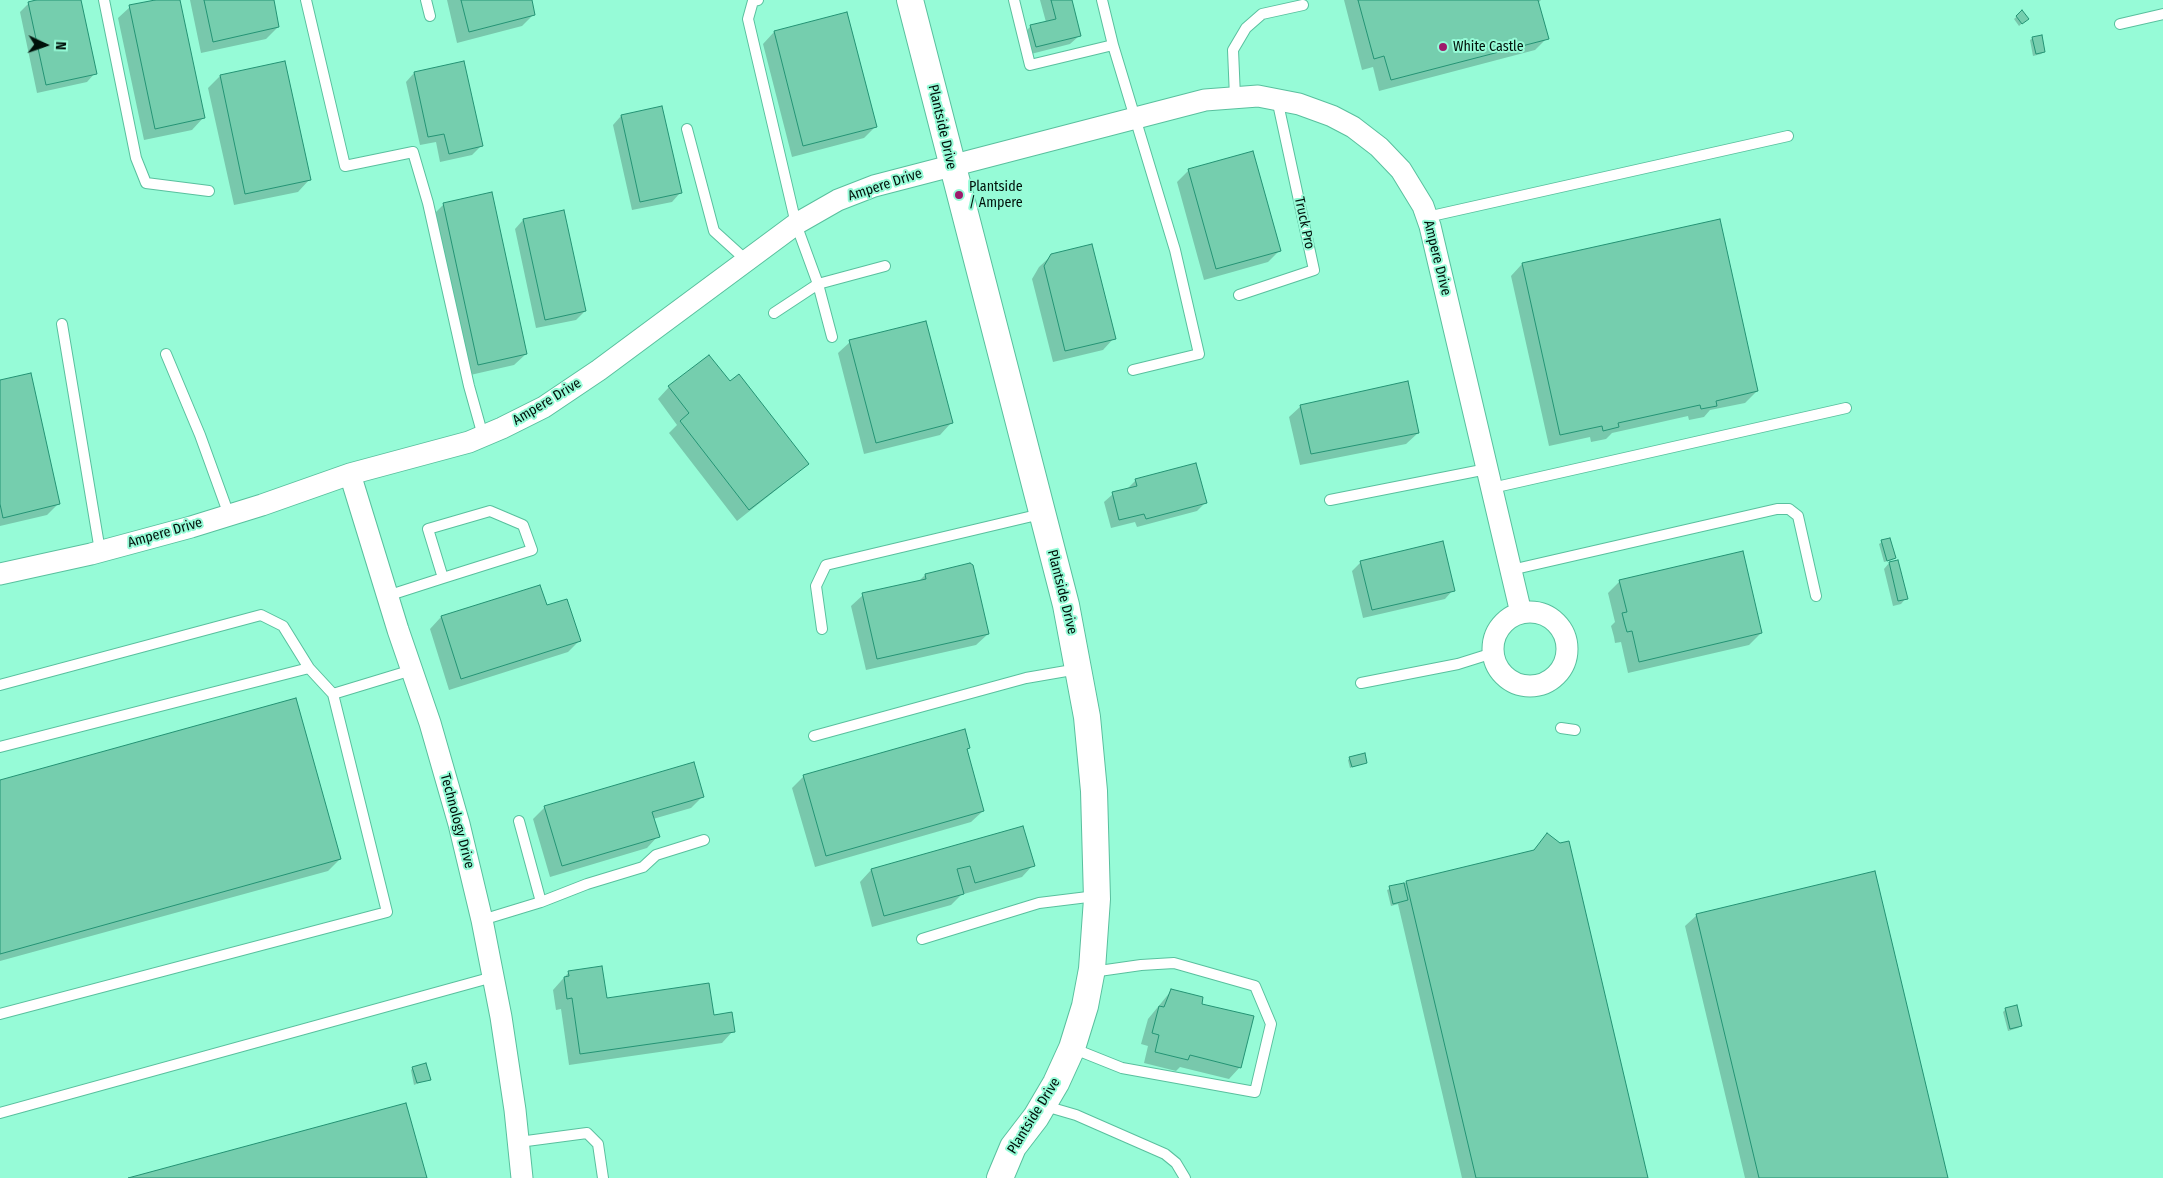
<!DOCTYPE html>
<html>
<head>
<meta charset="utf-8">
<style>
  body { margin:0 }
  #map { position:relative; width:2163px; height:1178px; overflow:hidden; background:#96fbd7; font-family:"Fira Sans Condensed",sans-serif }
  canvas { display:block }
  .north { position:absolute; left:20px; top:20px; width:50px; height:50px; -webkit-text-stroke:4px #96fbd7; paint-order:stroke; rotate:93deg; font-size:14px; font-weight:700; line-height:20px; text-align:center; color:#00110a }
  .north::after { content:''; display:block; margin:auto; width:18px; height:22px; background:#00110a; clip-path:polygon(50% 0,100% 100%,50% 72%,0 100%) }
</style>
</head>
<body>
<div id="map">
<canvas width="2163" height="1178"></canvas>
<div class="north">N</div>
</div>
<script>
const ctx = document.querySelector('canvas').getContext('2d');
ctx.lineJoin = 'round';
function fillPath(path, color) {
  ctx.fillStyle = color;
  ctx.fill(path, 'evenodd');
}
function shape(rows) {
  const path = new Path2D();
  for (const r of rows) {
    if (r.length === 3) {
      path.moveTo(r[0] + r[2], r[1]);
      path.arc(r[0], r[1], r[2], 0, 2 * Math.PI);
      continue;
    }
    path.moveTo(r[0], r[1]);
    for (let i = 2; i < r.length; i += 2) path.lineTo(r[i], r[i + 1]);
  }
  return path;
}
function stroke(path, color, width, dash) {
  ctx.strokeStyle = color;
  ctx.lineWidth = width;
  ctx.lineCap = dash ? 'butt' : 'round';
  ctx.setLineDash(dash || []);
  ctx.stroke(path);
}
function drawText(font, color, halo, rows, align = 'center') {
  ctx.font = font + ' "Fira Sans Condensed",sans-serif';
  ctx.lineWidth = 4;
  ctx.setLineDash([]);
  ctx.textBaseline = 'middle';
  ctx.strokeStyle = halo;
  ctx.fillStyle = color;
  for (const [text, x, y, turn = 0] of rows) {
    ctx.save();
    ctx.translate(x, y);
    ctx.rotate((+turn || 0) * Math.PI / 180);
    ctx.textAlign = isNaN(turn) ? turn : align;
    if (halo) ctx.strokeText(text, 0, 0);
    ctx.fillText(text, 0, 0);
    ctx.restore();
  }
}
const shadow = shape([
  [42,0,79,0,95,73,87,82,37,93,20,12,29,3],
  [161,0,179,0,203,118,192,130,144,140,118,18,130,7],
  [190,0,272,0,278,27,266,39,201,53],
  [447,0,530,0,534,14,522,26,457,43],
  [1040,0,1070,0,1079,36,1070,44,1027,55,1022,35,1031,26,1046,22],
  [1344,0,1541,0,1538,3,1547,38,1535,50,1379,91,1373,67,1362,70],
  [2022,12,2027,19,2019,26,2014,19],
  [847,13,876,126,864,138,792,157,763,44,774,32],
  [2033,38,2044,52,2041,54,2033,56,2030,40],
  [284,62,309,180,298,192,234,205,208,88,220,76],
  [414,73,481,146,472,155,440,162,436,142,420,145,406,82],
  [621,116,680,193,672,202,632,210,613,125],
  [1189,170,1280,250,1268,262,1204,280,1177,182],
  [444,204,526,354,514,365,466,376,432,216],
  [563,212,585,311,576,320,536,328,515,229,523,220],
  [1052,255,1114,338,1103,350,1053,362,1032,279,1039,267],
  [1522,264,1757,391,1745,403,1710,410,1704,417,1689,420,1688,416,1612,433,1606,439,1591,442,1590,437,1549,446,1511,276],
  [850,342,951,423,940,435,864,454,838,353],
  [0,381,59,503,47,515,0,526],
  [730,383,807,463,795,475,737,521,669,433,677,425,658,399,669,387],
  [1301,406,1418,433,1406,444,1300,465,1289,417],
  [1136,480,1205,503,1197,511,1137,527,1135,522,1111,528,1104,502,1113,494,1127,489],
  [1882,542,1894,558,1892,560,1884,562,1879,544],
  [1361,562,1453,590,1445,599,1363,618,1352,571],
  [1889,563,1906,598,1901,604,1893,606,1884,569],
  [925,575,988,634,976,645,866,670,851,606,863,595,918,582],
  [1620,581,1761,633,1749,645,1628,673,1621,642,1615,643,1614,637,1611,626,1615,622,1608,593],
  [540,586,546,607,579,641,568,652,449,690,430,629,441,617],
  [969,748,966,751,983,811,971,822,815,867,792,788,804,776],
  [1350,758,1366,762,1350,768,1348,760],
  [0,781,340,859,328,871,0,961],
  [703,796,691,808,653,819,658,836,647,848,550,877,533,819,545,807],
  [1022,827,1033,865,1022,877,964,894,963,893,951,905,872,927,860,882,871,870],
  [1547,835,1560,844,1647,1178,1462,1178,1398,904,1391,906,1387,890,1407,882,1531,853],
  [1697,915,1947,1178,1745,1178,1685,926],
  [569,972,606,999,713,1016,733,1031,722,1043,569,1065,561,1009,556,1010,553,990],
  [1171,991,1240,1067,1229,1079,1180,1067,1176,1071,1144,1063,1148,1046,1141,1044,1148,1019],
  [2006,1009,2021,1026,2018,1028,2008,1031,2003,1012],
  [413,1068,429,1079,414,1085,411,1070]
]);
const building = shape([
  [36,0,81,0,97,74,46,85,28,2,36,0],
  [155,0,180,0,205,118,155,129,129,5,155,0],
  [204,0,274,0,279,27,213,42,204,0],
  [461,0,532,0,535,15,469,32,461,0],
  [1051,0,1072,0,1081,36,1036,47,1030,25,1056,19,1051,0],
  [1358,0,1538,0,1549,39,1391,80,1384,56,1374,59,1358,0],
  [2022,10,2029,19,2022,24,2016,16,2022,10],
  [847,12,877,127,803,146,774,31,847,12],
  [2042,35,2045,52,2036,54,2032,37,2042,35],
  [285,61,311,180,245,194,220,75,285,61],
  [464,61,483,146,449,154,444,134,428,137,414,72,464,61],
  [662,106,682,193,640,202,621,115,662,106],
  [1253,151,1281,251,1216,269,1188,169,1253,151],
  [492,192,527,354,478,365,443,203,492,192],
  [564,210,586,311,545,320,523,219,564,210],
  [1720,219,1758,391,1716,401,1717,406,1701,409,1700,405,1618,423,1619,427,1603,431,1602,426,1560,435,1522,263,1720,219],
  [1092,244,1116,339,1065,351,1044,266,1051,254,1092,244],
  [926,321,953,423,876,443,849,340,926,321],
  [709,355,730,381,739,374,809,464,749,510,680,421,689,413,668,386,709,355],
  [31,373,60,504,3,518,0,504,0,380,31,373],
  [1408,381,1419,433,1311,454,1300,405,1408,381],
  [1196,463,1207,503,1146,519,1144,514,1119,520,1112,492,1137,486,1135,479,1196,463],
  [1890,538,1896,558,1887,561,1881,540,1890,538],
  [1443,541,1455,591,1372,610,1360,561,1443,541],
  [1743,551,1762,633,1639,662,1632,631,1627,632,1625,625,1622,613,1627,612,1619,580,1743,551],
  [1898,560,1908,599,1898,601,1889,562,1898,560],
  [970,563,973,565,989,634,877,659,862,593,926,579,925,574,970,563],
  [540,585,547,605,567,599,581,641,461,679,441,616,540,585],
  [296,698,341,859,0,954,0,780,296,698],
  [965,729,970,748,967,749,984,811,826,856,803,775,965,729],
  [1365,753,1367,763,1352,767,1349,757,1365,753],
  [694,762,704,797,652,812,660,837,562,866,544,806,694,762],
  [1023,826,1035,866,975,883,970,866,957,869,964,894,884,916,871,869,1023,826],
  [1547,833,1560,843,1569,841,1648,1178,1476,1178,1406,881,1534,850,1547,833],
  [1875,871,1948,1178,1759,1178,1696,914,1875,871],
  [1404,883,1408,900,1393,904,1389,886,1404,883],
  [602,966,607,998,709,983,714,1015,732,1012,735,1032,580,1054,572,998,567,999,564,977,569,976,568,971,602,966],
  [1171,989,1203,997,1202,1004,1254,1016,1241,1068,1190,1055,1188,1060,1155,1052,1159,1035,1152,1033,1159,1006,1164,1007,1171,989],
  [2017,1005,2022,1026,2010,1029,2005,1008,2017,1005],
  [426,1063,431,1080,417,1083,412,1067,426,1063],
  [406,1103,427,1178,128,1178,406,1103]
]);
const service = shape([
  [104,0,136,158,146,183,209,191],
  [306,0,345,166,413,152,428,203,469,386,483,436],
  [426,0,430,16],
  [758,0,753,1,748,19,796,224,818,284,832,337],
  [1014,0,1030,65,1113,45,1175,250,1199,354,1133,370],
  [1102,0,1113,45],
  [2120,24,2163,14],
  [1235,97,1233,50,1246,28,1262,14,1303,5],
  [687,129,714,231,746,260],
  [1427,217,1788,136],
  [1239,295,1314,270,1277,99],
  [774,313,818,284,885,266],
  [62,324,100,551],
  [166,354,200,435,229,515],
  [1492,488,1846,408],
  [1330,500,1487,469],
  [1511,570,1777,509,1789,509,1798,516,1816,596],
  [387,596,443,578,532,550,523,525,490,511,428,529,443,578],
  [822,629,816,586,826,565,1041,514],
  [1361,683,1458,664,1493,653],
  [0,685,261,615,283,626,309,668,333,694],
  [1561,728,1575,730],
  [814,736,1026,678,1078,669],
  [0,747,309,668],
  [541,902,587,884,643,867,656,855,704,840],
  [482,920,541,902,519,821],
  [922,939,1039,903,1096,896],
  [0,1014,387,912,333,694,412,670],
  [1072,1048,1122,1068,1255,1092,1271,1024,1255,986,1174,963,1141,965,1092,972],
  [1042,1108,1052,1108,1076,1115,1165,1154,1176,1163,1185,1178],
  [0,1113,493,977],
  [519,1142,587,1133,598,1144,603,1178]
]);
const minor = shape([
  [350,474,398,630,430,723,459,824,482,920,501,1017,515,1110,522,1178],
  [0,574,91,554,191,527,262,505,350,474,469,442,502,428,544,407,599,370,796,224,838,200,874,186,1205,100,1258,96,1299,104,1332,116,1353,127,1379,147,1401,170,1423,206,1430,226,1521,613],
  [1530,649,37]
]);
const tertiary = shape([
  [910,0,1066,605,1087,717,1094,791,1097,899,1092,969,1085,1006,1072,1048,1056,1083,1036,1117,1013,1147,1000,1178]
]);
const markers = [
  [1443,47,5,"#9e1a6b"],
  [959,195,5,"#9e1a6b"]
];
const poiNames = [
  ["White Castle",1453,47],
  ["Plantside",969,187],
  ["/ Ampere",969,203]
];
const streetNames = [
  ["Plantside Drive",942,127,77],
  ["Ampere Drive",885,185,-18],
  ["Truck Pro",1304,223,78],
  ["Ampere Drive",1437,258,76],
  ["Ampere Drive",547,402,-31],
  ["Ampere Drive",165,533,-16],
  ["Plantside Drive",1062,592,76],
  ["Technology Drive",457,821,75],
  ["Plantside Drive",1034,1116,-58]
];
fillPath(shadow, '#0003');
fillPath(building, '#75ceae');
stroke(building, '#249374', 1);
stroke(service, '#59c09e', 12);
stroke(minor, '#59c09e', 23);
stroke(tertiary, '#59c09e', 28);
stroke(service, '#fff', 10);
stroke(minor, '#fff', 21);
stroke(tertiary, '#fff', 26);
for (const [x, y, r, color] of markers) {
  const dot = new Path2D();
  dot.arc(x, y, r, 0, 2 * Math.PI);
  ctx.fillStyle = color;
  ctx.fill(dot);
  stroke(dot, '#96fbd7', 2);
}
drawText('14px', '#00110a', '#96fbd7', poiNames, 'left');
drawText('14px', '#00110a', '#96fbd7', streetNames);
</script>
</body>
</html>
